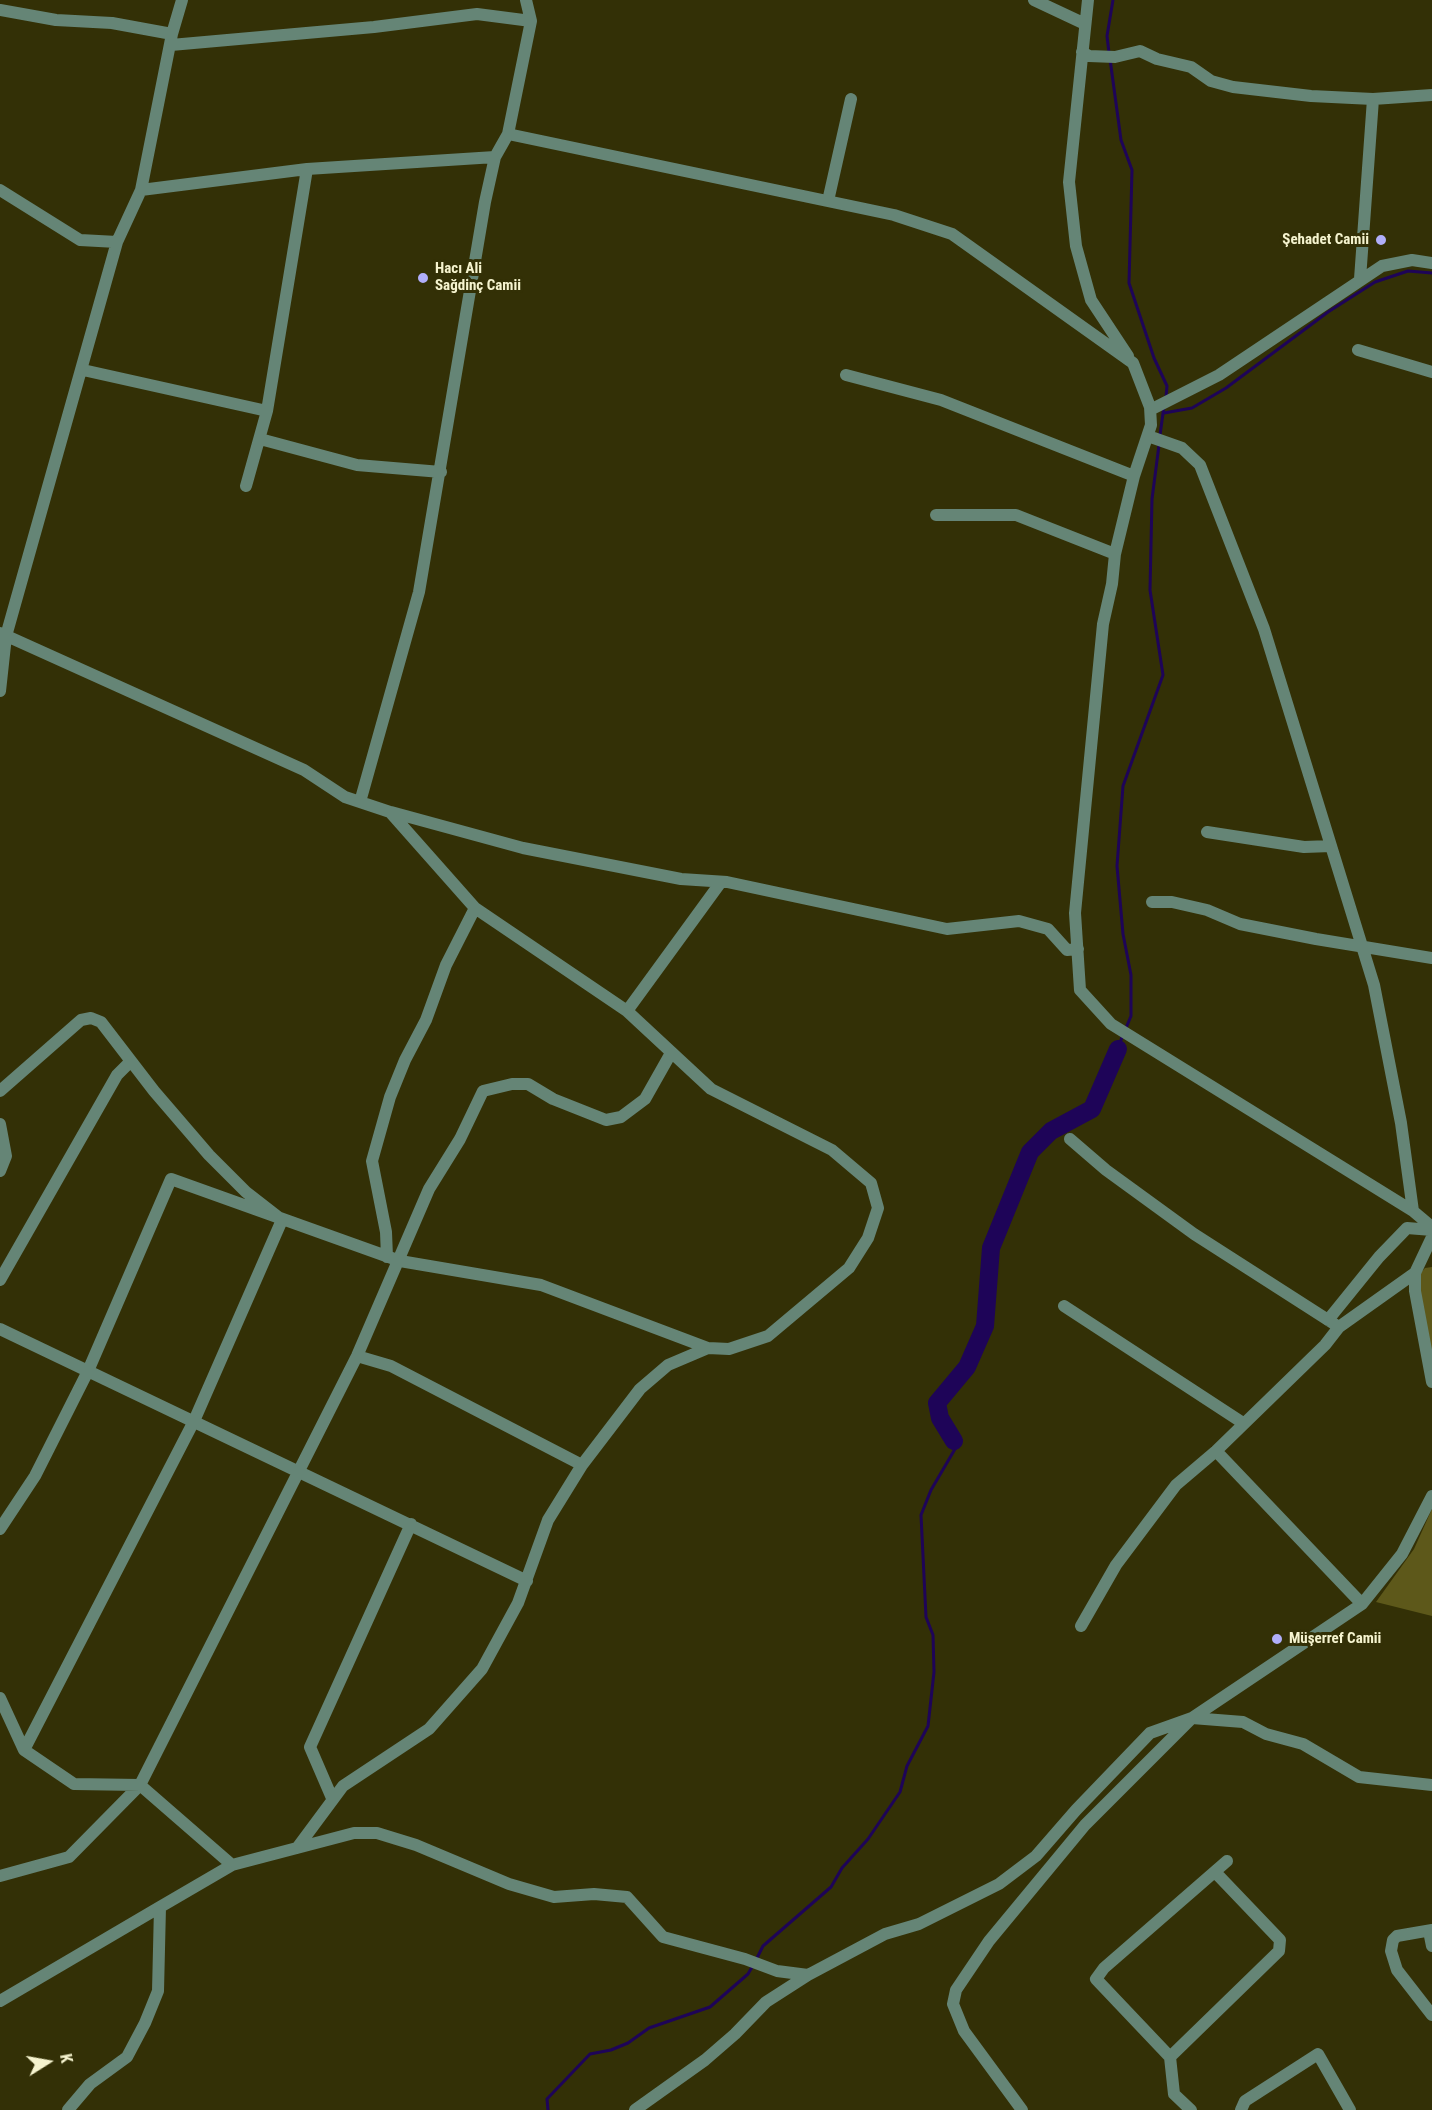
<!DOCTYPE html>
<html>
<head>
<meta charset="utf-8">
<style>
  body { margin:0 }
  #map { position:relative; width:1432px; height:2110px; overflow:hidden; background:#333006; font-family:"Roboto Condensed",sans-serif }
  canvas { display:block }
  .north { position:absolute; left:18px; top:2032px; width:60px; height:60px; -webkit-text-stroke:4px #333006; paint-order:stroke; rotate:79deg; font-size:16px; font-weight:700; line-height:24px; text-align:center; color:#f6f4cf }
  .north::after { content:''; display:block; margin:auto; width:21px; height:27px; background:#f6f4cf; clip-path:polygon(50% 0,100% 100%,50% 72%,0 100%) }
</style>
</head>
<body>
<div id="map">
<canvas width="1432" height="2110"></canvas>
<div class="north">K</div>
</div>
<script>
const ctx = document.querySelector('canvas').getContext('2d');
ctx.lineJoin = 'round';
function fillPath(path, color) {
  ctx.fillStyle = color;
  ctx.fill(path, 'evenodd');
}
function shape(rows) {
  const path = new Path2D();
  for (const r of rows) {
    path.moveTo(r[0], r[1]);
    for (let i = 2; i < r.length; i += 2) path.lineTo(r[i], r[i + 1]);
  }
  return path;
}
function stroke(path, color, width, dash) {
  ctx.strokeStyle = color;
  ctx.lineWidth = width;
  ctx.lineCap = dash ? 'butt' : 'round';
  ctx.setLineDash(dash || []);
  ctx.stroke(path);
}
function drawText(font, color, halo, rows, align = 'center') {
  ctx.font = font + ' "Roboto Condensed",sans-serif';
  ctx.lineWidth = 6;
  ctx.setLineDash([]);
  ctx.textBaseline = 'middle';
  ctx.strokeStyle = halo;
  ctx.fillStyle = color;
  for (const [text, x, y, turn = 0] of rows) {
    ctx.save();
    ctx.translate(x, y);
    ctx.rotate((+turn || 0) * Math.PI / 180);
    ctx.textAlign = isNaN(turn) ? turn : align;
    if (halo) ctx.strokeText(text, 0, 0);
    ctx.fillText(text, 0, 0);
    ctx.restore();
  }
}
const green = shape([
  [1432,1267,1432,1369,1417,1277,1425,1268],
  [1432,1509,1432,1616,1376,1602,1414,1549]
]);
const stream = shape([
  [1109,53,1107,36,1113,0],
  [1110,59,1121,140,1132,170,1129,283,1154,358,1167,386,1166,397],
  [1164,413,1192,408,1226,388,1328,312,1375,282,1408,271,1432,273],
  [1160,435,1164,406],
  [1126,1028,1131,1016,1131,975,1123,934,1117,866,1123,786,1163,675,1150,590,1152,499,1159,445],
  [1118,1049,1122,1037],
  [757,1958,763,1946,831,1887,842,1868,868,1839,900,1792,907,1766,928,1726,934,1672,933,1635,926,1617,921,1515,931,1490,955,1449,954,1441],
  [548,2110,547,2099,590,2054,611,2050,628,2043,649,2028,710,2007,748,1974,752,1967]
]);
const river = shape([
  [954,1441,940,1418,937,1403,967,1367,985,1326,991,1248,1030,1152,1051,1131,1092,1109,1118,1049]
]);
const minor = shape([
  [1034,0,1085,24],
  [1088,0,1069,182,1076,246,1091,300,1128,356],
  [0,10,56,20,112,23,172,34],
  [171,45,374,27,477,14,531,21],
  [1082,52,1089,56,1115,57,1140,51,1157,59,1191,67,1211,81,1233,87,1311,96,1373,99],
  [508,134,531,21,526,0],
  [0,190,80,240,117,242],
  [141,190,307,169,495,157,508,134,894,215,952,234,1133,363,1150,407,1151,425,1134,476,1115,554,1112,584,1103,624,1075,913,1080,990,1111,1024,1413,1211,1432,1227],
  [828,201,851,99],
  [1360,279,1373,99,1432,95],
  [1358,350,1432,372],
  [83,370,267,411],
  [846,375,941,400,1134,476],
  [1150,407,1154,408,1219,375,1382,266,1412,260,1432,263],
  [1148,436,1182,448,1200,465,1264,629,1374,985,1401,1123,1413,1211],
  [260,439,357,465,441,472],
  [246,486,267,411,307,169],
  [936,515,1016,515,1115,554],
  [0,633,304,770,345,797,390,812,475,908,627,1011,711,1089,832,1150,871,1183,878,1208,868,1238,849,1268,768,1336,729,1349,708,1348,541,1285,400,1261,171,1179,88,1371,35,1476,0,1529],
  [0,691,6,636,117,242,141,190,172,34,182,0],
  [360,802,419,592,485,202,495,157],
  [391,812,523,848,681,879,727,882,947,929,1019,921,1048,929,1067,950,1078,949],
  [1207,832,1304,847,1331,846],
  [1152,902,1172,902,1207,910,1240,924,1316,939,1432,958],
  [627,1011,721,882],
  [0,1091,81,1020,91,1018,101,1022,154,1091,209,1155,246,1192,282,1220,194,1421,24,1750],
  [0,1124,6,1156,0,1171],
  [1070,1139,1106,1170,1194,1234,1339,1327],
  [1432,1237,1415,1273,1415,1291,1432,1382],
  [387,1257,386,1232,372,1161,390,1097,405,1060,426,1020,446,965,475,908],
  [0,1280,117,1075,131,1061],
  [1064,1306,1243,1423],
  [1328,1320,1379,1257,1407,1228,1432,1230],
  [0,1329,527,1581],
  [357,1356,391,1366,582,1465],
  [1216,1451,1362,1604],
  [1081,1626,1116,1565,1176,1485,1216,1451,1325,1345,1339,1327,1415,1273],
  [0,1698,24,1750,74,1784,140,1785,232,1865,354,1833,377,1833,416,1845,509,1884,554,1897,594,1894,627,1897,663,1937,745,1959,777,1971,808,1975,885,1934,919,1924,999,1884,1036,1856,1076,1810,1150,1733,1192,1718,1243,1722,1266,1734,1303,1744,1359,1777,1432,1785],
  [332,1798,310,1747,411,1524],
  [297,1848,343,1786,429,1729,482,1669,518,1603,548,1520,582,1465,640,1389,668,1365,708,1348],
  [0,1876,69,1857,140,1785,357,1356,429,1189,460,1139,483,1091,512,1084,528,1084,553,1099,606,1120,621,1117,645,1099,671,1053],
  [1432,1930,1397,1936,1393,1940,1391,1951,1397,1970,1432,2015],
  [1429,1931,1432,1946],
  [0,2001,160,1907],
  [1170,2057,1279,1951,1280,1940,1215,1872],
  [68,2110,90,2084,127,2057,145,2023,158,1991,160,1907,232,1865],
  [635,2110,705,2060,735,2034,766,2002,808,1975],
  [1022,2110,964,2031,953,2004,956,1990,989,1941,1085,1825,1192,1718,1362,1604,1402,1554,1432,1496],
  [1191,2110,1174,2094,1170,2057,1096,1979,1104,1968,1227,1861],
  [1241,2110,1245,2101,1318,2054,1350,2110]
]);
const markers = [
  [1381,240,6,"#b0aefa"],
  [423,278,6,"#b0aefa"],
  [1277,1639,6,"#b0aefa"]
];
const poiNames = [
  ["Şehadet Camii",1369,240,"right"],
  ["Hacı Ali",435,269],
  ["Sağdinç Camii",435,286],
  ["Müşerref Camii",1289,1639]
];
fillPath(green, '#5d581a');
stroke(stream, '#1e0458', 3);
stroke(river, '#1e0458', 18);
stroke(minor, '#658576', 12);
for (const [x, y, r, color] of markers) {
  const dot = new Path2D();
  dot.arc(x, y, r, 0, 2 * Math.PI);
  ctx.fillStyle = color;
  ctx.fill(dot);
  stroke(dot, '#333006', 2);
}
drawText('bold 15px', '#f6f4cf', '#333006', poiNames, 'left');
</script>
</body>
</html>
